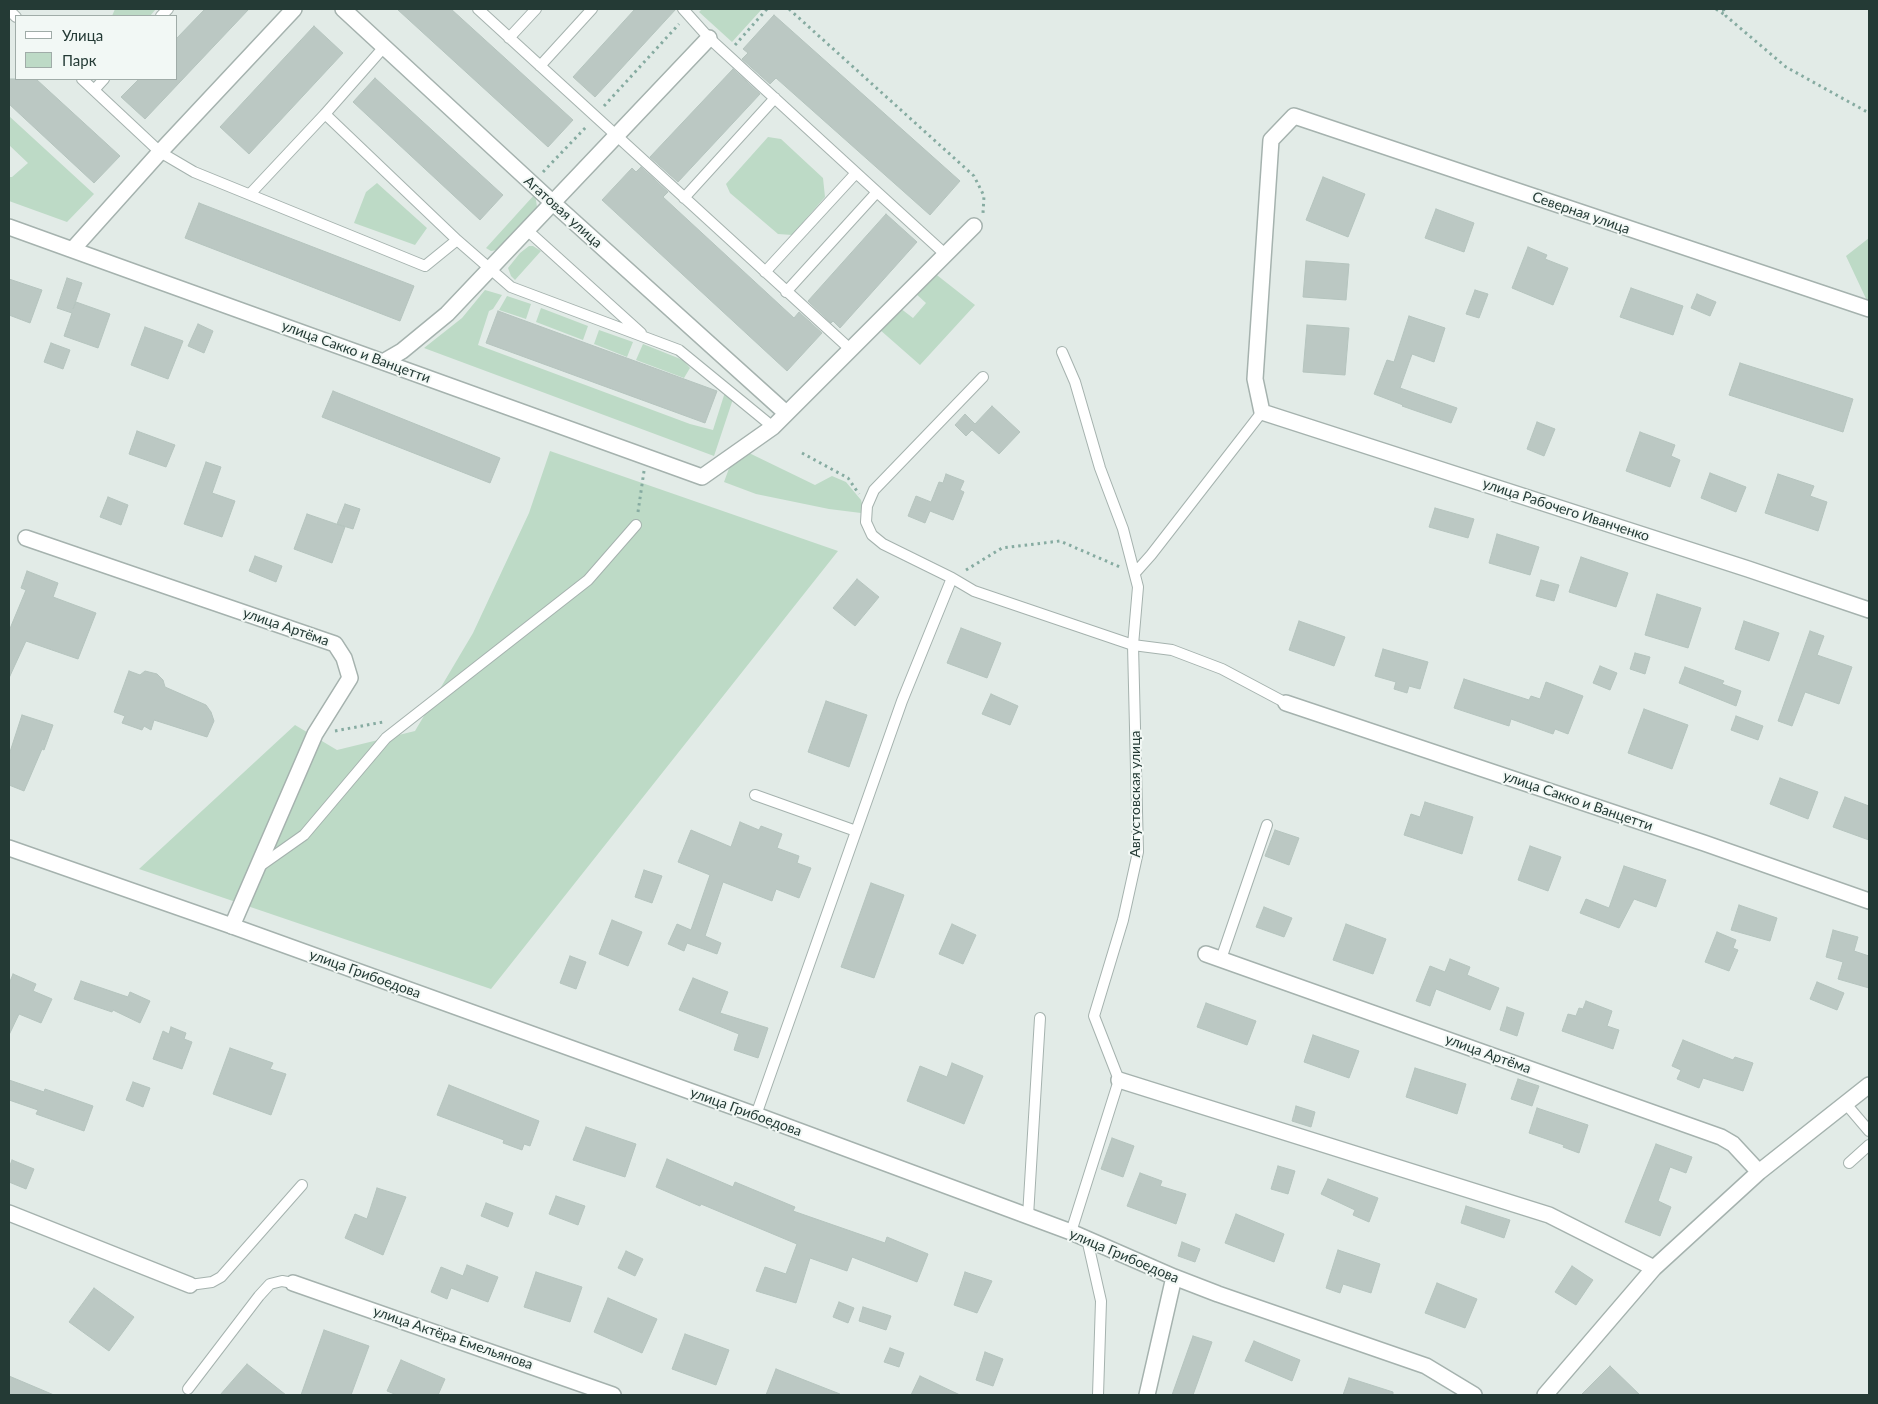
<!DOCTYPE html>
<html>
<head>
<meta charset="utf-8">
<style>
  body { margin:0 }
  #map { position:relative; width:1878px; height:1404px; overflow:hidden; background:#e2ebe7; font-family:Lato,sans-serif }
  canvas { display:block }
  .frame { position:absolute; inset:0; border:10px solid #243a35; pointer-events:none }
  .legend { position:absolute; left:15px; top:15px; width:162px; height:65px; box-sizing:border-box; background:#f2f8f5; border:1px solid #a0aca8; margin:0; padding:6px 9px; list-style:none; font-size:15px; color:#243a35 }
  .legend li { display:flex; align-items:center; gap:10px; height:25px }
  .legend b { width:25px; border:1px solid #a0aca8 }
</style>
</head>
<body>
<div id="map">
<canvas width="1878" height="1404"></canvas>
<div class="frame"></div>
<ul class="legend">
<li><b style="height:6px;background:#fff"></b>Улица</li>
<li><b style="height:14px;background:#bddac6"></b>Парк</li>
</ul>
</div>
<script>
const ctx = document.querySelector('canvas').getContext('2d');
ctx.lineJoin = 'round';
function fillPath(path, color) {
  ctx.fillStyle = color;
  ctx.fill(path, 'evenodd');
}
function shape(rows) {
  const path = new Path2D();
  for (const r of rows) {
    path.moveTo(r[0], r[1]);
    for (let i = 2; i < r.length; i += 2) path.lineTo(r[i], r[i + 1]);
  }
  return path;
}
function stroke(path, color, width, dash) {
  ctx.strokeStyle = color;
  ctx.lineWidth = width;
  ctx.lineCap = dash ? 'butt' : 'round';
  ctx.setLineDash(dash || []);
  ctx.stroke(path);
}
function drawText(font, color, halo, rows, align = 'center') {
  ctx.font = font + ' Lato,sans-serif';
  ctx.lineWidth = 4;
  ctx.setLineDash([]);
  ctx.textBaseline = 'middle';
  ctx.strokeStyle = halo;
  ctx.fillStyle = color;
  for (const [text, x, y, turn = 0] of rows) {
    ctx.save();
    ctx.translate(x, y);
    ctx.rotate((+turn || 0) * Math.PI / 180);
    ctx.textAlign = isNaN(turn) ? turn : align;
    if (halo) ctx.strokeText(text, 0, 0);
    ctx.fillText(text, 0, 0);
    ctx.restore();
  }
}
const green = shape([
  [115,9,156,9,150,16,112,16],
  [702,9,762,9,732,42,699,12],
  [9,116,94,194,67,222,9,201,9,177,12,177,28,163,9,145],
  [768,137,781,139,823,178,825,197,792,235,778,234,730,193,726,184],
  [377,183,427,228,415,245,354,223,366,192],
  [535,194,537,207,497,250,491,251,486,248],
  [1869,238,1869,305,1846,256],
  [529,246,533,246,541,251,515,280,511,276,508,268,520,253],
  [933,272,975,305,920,365,879,329,900,308,913,318,926,303,914,292],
  [485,290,502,295,493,309,489,311,478,345,690,424,713,430,726,389,734,396,714,456,424,348,462,318],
  [507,296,531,304,526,319,499,310],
  [541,308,588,326,583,340,536,322],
  [599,330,633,342,627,357,594,344],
  [643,344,683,360,690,368,684,378,636,360],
  [550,451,838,551,491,989,139,869,295,725,337,750,415,731,473,633,529,513],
  [747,452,815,485,832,476,846,482,861,500,863,507,861,513,829,509,756,494,724,482,731,463]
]);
const building = shape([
  [205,9,249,9,145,119,121,97,139,79,176,79,176,39,205,9],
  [397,9,451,9,573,120,548,147,397,9],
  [635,9,676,9,595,97,573,77,635,9],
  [774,15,960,181,930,215,776,78,770,84,742,59,748,53,743,49,774,15],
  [314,26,343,53,249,154,220,127,314,26],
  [733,69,760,94,678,182,650,157,733,69],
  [375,78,503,195,480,220,353,102,375,78],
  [9,79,36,79,120,156,94,183,9,104,9,79],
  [641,167,668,192,663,197,794,318,799,312,822,333,787,371,602,200,632,168,636,172,641,167],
  [1323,177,1365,194,1348,237,1306,220,1323,177],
  [199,203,414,286,400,321,185,238,199,203],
  [1436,209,1474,223,1464,252,1425,238,1436,209],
  [886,214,917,242,840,328,833,321,831,323,808,301,886,214],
  [1528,247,1547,255,1545,259,1568,268,1553,305,1512,288,1528,247],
  [1306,261,1349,264,1346,300,1303,297,1306,261],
  [67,278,82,283,73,309,76,302,110,314,98,348,64,336,72,313,57,308,67,278],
  [9,279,42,290,30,323,9,315,9,279],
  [1631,288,1683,306,1673,335,1620,317,1631,288],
  [1475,290,1488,294,1479,318,1466,314,1475,290],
  [1697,294,1716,302,1710,316,1691,308,1697,294],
  [498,311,717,391,705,423,486,343,498,311],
  [1409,316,1445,328,1434,362,1412,354,1400,388,1457,408,1451,423,1402,406,1403,405,1374,394,1387,360,1394,362,1409,316],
  [198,324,213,331,204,353,188,346,198,324],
  [1307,325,1349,328,1345,375,1303,372,1307,325],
  [145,327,183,341,168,379,131,365,145,327],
  [51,343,70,350,63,369,44,362,51,343],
  [1740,363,1853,399,1843,432,1729,395,1740,363],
  [333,391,500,458,490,483,322,417,333,391],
  [992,406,1020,432,999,454,972,430,966,436,955,425,965,414,975,424,992,406],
  [1537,422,1555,429,1544,456,1527,449,1537,422],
  [137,431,175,445,166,467,129,454,137,431],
  [1640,432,1675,445,1671,456,1680,460,1670,487,1626,471,1640,432],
  [206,462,221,467,212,493,235,501,222,537,184,524,206,462],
  [1710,473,1746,487,1736,512,1701,498,1710,473],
  [946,474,964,481,960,490,964,492,953,520,930,511,925,523,908,516,916,496,931,502,939,482,943,483,946,474],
  [1778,474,1814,486,1810,496,1827,502,1818,531,1765,513,1778,474],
  [108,497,128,505,121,525,100,517,108,497],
  [345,504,360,509,353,529,337,524,345,504],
  [1435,508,1474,519,1468,538,1429,527,1435,508],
  [307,514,345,527,332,563,294,549,307,514],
  [1497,534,1539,547,1530,575,1489,563,1497,534],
  [255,556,282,566,276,582,249,571,255,556],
  [1581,557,1628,573,1616,607,1569,592,1581,557],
  [27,571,58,583,53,597,96,613,78,659,26,641,9,678,9,631,26,590,21,588,27,571],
  [857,579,879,597,855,626,833,608,857,579],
  [1541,580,1559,585,1554,601,1536,596,1541,580],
  [1657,594,1701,608,1688,648,1645,635,1657,594],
  [1299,621,1345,637,1334,666,1289,650,1299,621],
  [1744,621,1779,633,1769,661,1735,649,1744,621],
  [961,628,1001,643,987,678,947,663,961,628],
  [1810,631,1824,636,1817,655,1852,667,1839,704,1805,692,1792,726,1778,721,1810,631],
  [1383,649,1428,662,1420,689,1409,686,1407,693,1394,689,1396,682,1375,676,1383,649],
  [1635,653,1650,657,1645,674,1630,669,1635,653],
  [1600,666,1617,673,1610,690,1593,683,1600,666],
  [1685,667,1724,681,1722,684,1741,691,1736,706,1679,683,1685,667],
  [129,671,140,675,145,671,157,674,163,680,165,687,206,705,211,712,214,721,207,737,154,720,151,730,144,726,142,730,122,723,125,716,114,712,129,671],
  [1464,679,1529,700,1531,696,1540,699,1546,682,1583,696,1568,734,1555,729,1553,734,1511,719,1509,726,1454,708,1464,679],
  [991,694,1018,706,1010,725,982,714,991,694],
  [826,701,867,715,849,767,808,752,826,701],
  [1644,709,1688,725,1672,769,1628,753,1644,709],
  [22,715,53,725,44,750,42,749,24,791,9,785,9,755,22,715],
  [1736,716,1763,726,1758,740,1731,730,1736,716],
  [1780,778,1818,792,1808,819,1770,804,1780,778],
  [1845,797,1869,806,1869,840,1833,827,1845,797],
  [1425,802,1473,817,1462,854,1404,835,1411,814,1420,817,1425,802],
  [740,822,759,830,761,826,782,834,777,848,799,856,797,863,811,868,799,898,776,889,772,901,723,882,705,936,721,943,717,954,687,943,684,951,668,944,677,924,691,930,710,875,678,862,691,830,731,847,740,822],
  [1275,830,1299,838,1289,865,1265,856,1275,830],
  [1530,846,1561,857,1548,891,1518,880,1530,846],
  [1624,866,1666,880,1656,907,1634,899,1619,928,1580,913,1586,899,1609,908,1624,866],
  [644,870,662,876,652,903,635,897,644,870],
  [871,883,904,895,874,978,841,967,871,883],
  [1739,905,1777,918,1770,941,1731,930,1739,905],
  [1264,907,1292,918,1284,937,1256,927,1264,907],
  [612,920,642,932,628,966,599,954,612,920],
  [952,924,976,935,963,964,939,954,952,924],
  [1346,924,1386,939,1373,974,1333,960,1346,924],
  [1833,930,1858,937,1854,951,1869,956,1869,988,1838,979,1843,962,1826,957,1833,930],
  [1717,932,1736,940,1733,948,1738,950,1729,971,1705,962,1717,932],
  [570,956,586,962,576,989,560,983,570,956],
  [1450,959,1470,967,1467,975,1499,988,1490,1010,1436,989,1430,1006,1416,1001,1430,966,1445,972,1450,959],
  [13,974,36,984,33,991,52,999,41,1023,19,1014,9,1035,9,984,13,974],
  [693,978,728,992,720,1013,768,1028,758,1058,734,1050,739,1034,679,1010,693,978],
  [81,981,128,997,130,992,150,1001,140,1023,113,1010,112,1012,74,999,81,981],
  [1817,982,1844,993,1837,1010,1810,999,1817,982],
  [1586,1001,1612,1011,1607,1026,1619,1030,1613,1049,1562,1031,1568,1014,1576,1016,1579,1008,1583,1009,1586,1001],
  [1206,1003,1256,1021,1247,1045,1197,1027,1206,1003],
  [1507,1007,1524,1013,1517,1036,1500,1030,1507,1007],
  [171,1027,186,1033,184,1039,192,1042,182,1069,153,1059,163,1031,169,1034,171,1027],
  [1313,1035,1359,1051,1349,1078,1304,1062,1313,1035],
  [1683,1040,1733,1060,1735,1057,1753,1063,1743,1091,1703,1078,1699,1088,1677,1079,1681,1070,1672,1066,1683,1040],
  [230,1048,273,1063,270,1069,286,1074,271,1115,213,1094,230,1048],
  [952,1063,983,1076,964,1124,907,1101,920,1066,947,1077,952,1063],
  [1415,1068,1466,1084,1457,1114,1406,1097,1415,1068],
  [1518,1079,1539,1086,1532,1106,1511,1099,1518,1079],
  [9,1080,44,1092,45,1089,93,1106,84,1131,36,1114,38,1110,9,1100,9,1080],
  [133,1082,150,1088,143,1107,126,1100,133,1082],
  [449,1085,539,1121,530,1146,524,1144,522,1150,503,1143,504,1140,437,1115,449,1085],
  [1296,1106,1315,1112,1311,1127,1292,1121,1296,1106],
  [1537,1108,1588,1125,1579,1153,1563,1147,1564,1145,1529,1133,1537,1108],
  [586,1127,636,1144,625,1177,573,1160,586,1127],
  [1112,1138,1134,1146,1123,1177,1101,1169,1112,1138],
  [1656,1144,1692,1157,1686,1173,1670,1167,1658,1201,1671,1207,1660,1236,1625,1222,1656,1144],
  [667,1159,733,1187,735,1182,795,1207,793,1211,885,1243,887,1237,928,1254,917,1282,852,1257,847,1271,810,1258,796,1303,756,1291,765,1267,786,1274,797,1244,701,1204,700,1206,656,1187,667,1159],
  [12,1160,34,1169,26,1189,9,1182,9,1168,12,1160],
  [1278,1166,1295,1171,1288,1194,1271,1189,1278,1166],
  [1140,1173,1162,1181,1160,1186,1186,1194,1176,1224,1127,1206,1140,1173],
  [1328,1179,1378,1198,1369,1222,1353,1215,1355,1210,1321,1194,1328,1179],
  [377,1188,406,1197,383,1255,345,1238,355,1214,367,1219,377,1188],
  [556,1196,585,1206,578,1225,549,1214,556,1196],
  [486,1203,513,1213,508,1227,481,1216,486,1203],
  [1466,1206,1510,1220,1504,1238,1461,1223,1466,1206],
  [1236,1214,1284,1234,1274,1262,1225,1243,1236,1214],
  [1182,1242,1200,1249,1195,1262,1178,1256,1182,1242],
  [1338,1250,1380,1264,1371,1293,1343,1284,1340,1293,1326,1288,1338,1250],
  [626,1251,643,1259,635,1276,618,1268,626,1251],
  [467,1265,498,1277,488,1302,451,1288,447,1299,431,1292,441,1267,463,1276,467,1265],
  [1572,1266,1593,1280,1576,1305,1555,1292,1572,1266],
  [536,1272,582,1287,570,1322,524,1307,536,1272],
  [965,1272,992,1281,977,1313,954,1305,965,1272],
  [1437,1283,1477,1299,1465,1328,1425,1313,1437,1283],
  [94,1288,134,1317,109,1351,69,1322,94,1288],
  [608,1298,657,1319,642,1353,594,1332,608,1298],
  [839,1302,854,1308,848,1323,833,1317,839,1302],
  [863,1307,891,1316,886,1330,859,1321,863,1307],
  [324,1330,369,1346,351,1395,301,1395,324,1330],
  [685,1334,729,1350,716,1385,672,1369,685,1334],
  [1193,1336,1212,1342,1193,1395,1172,1395,1193,1336],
  [1254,1341,1300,1360,1292,1381,1245,1361,1254,1341],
  [890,1348,904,1353,899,1367,884,1362,890,1348],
  [985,1352,1003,1359,993,1386,976,1380,985,1352],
  [401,1360,445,1379,438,1395,397,1395,387,1391,401,1360],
  [247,1364,286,1395,220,1395,247,1364],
  [1610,1366,1640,1395,1581,1395,1610,1366],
  [776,1369,840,1394,840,1395,766,1395,776,1369],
  [9,1376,54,1395,9,1395,9,1376],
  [920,1376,960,1395,911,1395,920,1376],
  [1349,1378,1393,1392,1393,1395,1343,1395,1349,1378]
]);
const path = shape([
  [789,9,974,176,984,196,983,213],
  [1716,9,1725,15],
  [1723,9,1726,16,1786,67,1869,113],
  [735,45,767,9],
  [604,106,679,24],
  [543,172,587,126],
  [802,453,848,478,859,494],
  [638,512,644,471],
  [966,570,1002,548,1060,541,1120,567],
  [335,731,383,722]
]);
const service = shape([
  [478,9,850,349],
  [683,9,709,38,877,192,786,292],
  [9,10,16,17],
  [161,16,168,9],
  [509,38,536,9],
  [540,66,592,9],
  [82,79,160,152,194,172,425,266,457,240,511,287,679,350,773,427],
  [94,90,104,79],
  [325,114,457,240],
  [877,192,945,254],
  [250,194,325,114,384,47],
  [684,198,775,98],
  [527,230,641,333],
  [765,272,856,173],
  [1062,352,1075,382,1100,468,1123,529,1138,587,1133,645,1138,852,1123,920,1094,1016,1119,1080,1071,1232],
  [1135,573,1151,555,1262,412],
  [952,578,974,591,1133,645,1172,650,1222,669,1286,703],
  [755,795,856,831],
  [260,866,304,835,386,738,588,580,636,525],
  [1221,959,1267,825],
  [1846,1104,1869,1131],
  [756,1115,902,701,952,578,883,544,872,535,866,522,867,506,874,490,983,377],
  [1849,1163,1869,1145],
  [1028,1216,1040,1018],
  [1087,1239,1101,1301,1098,1395],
  [190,1285,212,1282,221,1277,302,1185],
  [188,1389,259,1296,270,1284,282,1281,293,1283]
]);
const minor = shape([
  [343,9,552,202,786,413],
  [9,227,702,477,773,427,974,226],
  [73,249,160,152,294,9],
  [1869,309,1294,116,1271,140,1255,379,1262,412,1748,569,1869,610],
  [383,362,402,351,447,314,709,38],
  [26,538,335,644,344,658,350,678,315,734,232,926],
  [1286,703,1704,843,1869,901],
  [1206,954,1721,1137,1733,1144,1759,1172],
  [1119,1080,1549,1215,1654,1268],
  [9,1213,190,1285],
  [293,1283,613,1395],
  [1545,1395,1654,1268,1759,1172,1869,1085]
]);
const tertiary = shape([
  [9,848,232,926,756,1115,1071,1232,1174,1277,1218,1294,1426,1366,1474,1395],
  [1147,1395,1174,1277]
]);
const streetNames = [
  ["Агатовая улица",563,212,42],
  ["Северная улица",1581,213,19],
  ["улица Сакко и Ванцетти",356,352,20],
  ["улица Рабочего Иванченко",1566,510,18],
  ["улица Артёма",286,627,19],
  ["Августовская улица",1135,794,-90],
  ["улица Сакко и Ванцетти",1578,801,19],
  ["улица Грибоедова",365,974,20],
  ["улица Артёма",1488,1054,20],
  ["улица Грибоедова",746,1112,20],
  ["улица Грибоедова",1124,1256,23],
  ["улица Актёра Емельянова",453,1338,19]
];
fillPath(green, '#bddac6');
fillPath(building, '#bbc8c3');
stroke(building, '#b5c4be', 1);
stroke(service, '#a5b2ae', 12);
stroke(minor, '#a5b2ae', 18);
stroke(tertiary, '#a5b2ae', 18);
stroke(path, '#86aba1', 3, [2.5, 4]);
stroke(service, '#fff', 10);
stroke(minor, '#fff', 15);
stroke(tertiary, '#fff', 15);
drawText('14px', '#243a35', '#f2f8f5', streetNames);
</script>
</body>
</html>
